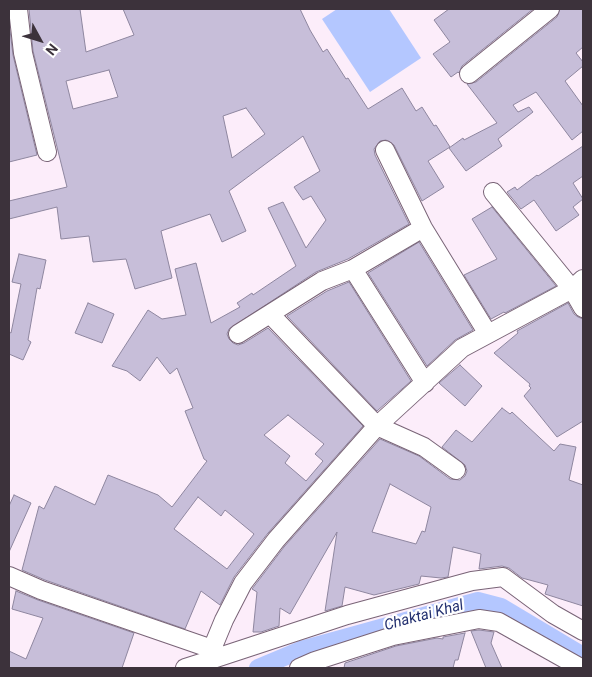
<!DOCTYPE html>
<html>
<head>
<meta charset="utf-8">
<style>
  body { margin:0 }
  #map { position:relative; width:592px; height:677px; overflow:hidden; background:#fcedfa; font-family:Roboto,sans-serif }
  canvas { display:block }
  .frame { position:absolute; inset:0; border:10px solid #3c323b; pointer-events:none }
  .north { position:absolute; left:15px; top:15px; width:50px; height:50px; -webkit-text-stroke:4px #fff; paint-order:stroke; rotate:129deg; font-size:14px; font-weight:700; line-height:20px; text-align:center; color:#3c323b }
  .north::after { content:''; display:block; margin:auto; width:18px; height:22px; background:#3c323b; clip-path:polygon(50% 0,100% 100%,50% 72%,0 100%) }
</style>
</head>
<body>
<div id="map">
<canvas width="592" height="677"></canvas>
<div class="frame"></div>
<div class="north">N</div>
</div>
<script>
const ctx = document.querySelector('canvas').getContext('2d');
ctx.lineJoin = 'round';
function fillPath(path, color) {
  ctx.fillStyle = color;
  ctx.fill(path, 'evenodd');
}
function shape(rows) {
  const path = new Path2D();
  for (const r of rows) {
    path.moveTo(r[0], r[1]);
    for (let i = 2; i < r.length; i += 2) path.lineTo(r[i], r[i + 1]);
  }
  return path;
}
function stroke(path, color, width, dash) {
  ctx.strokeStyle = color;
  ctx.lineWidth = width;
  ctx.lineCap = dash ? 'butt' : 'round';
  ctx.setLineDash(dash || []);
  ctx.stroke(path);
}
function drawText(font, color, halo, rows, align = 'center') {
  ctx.font = font + ' Roboto,sans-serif';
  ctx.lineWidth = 4.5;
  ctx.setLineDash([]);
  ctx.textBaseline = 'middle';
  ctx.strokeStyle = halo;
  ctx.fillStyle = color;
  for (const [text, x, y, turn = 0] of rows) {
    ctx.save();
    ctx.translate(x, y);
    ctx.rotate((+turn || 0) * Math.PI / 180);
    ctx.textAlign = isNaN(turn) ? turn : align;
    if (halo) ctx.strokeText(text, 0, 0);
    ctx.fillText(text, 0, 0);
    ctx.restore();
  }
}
const water = shape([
  [337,9,389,9,421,58,370,92,322,19]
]);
const canal = shape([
  [258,668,301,650,478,601,501,607,583,656]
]);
const building = shape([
  [29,9,80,9,86,52,134,35,123,9,300,9,310,30,323,52,327,49,346,79,348,78,368,109,402,88,416,111,422,107,434,126,436,125,450,147,428,161,444,187,422,201,394,145,386,140,380,141,374,149,375,155,409,224,348,259,316,272,229,329,227,334,229,339,233,343,238,345,244,343,268,328,363,426,268,533,234,577,220,605,201,591,185,629,45,580,22,570,39,506,44,509,55,486,95,505,108,475,158,495,172,507,207,461,204,459,185,411,193,408,177,368,170,374,157,357,140,381,127,371,112,366,148,310,162,319,186,315,175,269,196,263,211,323,240,307,237,303,252,293,253,295,296,266,268,208,283,202,306,248,326,220,311,196,303,200,294,187,320,171,303,136,229,191,246,231,222,242,210,214,161,231,172,278,135,289,126,259,93,262,89,236,61,239,57,207,9,219,9,201,67,187,33,51,29,9],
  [109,70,118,97,73,109,66,81,109,70],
  [246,108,265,134,232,158,223,116,246,108],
  [288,415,324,444,315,454,323,461,306,481,285,463,290,456,264,435,288,415],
  [198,497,221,516,225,510,254,534,227,569,174,529,198,497],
  [449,9,533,9,462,66,459,73,458,72,451,77,433,54,450,42,434,20,449,9],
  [560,9,583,9,583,47,576,53,583,62,583,66,565,81,583,106,583,131,572,140,536,92,513,105,518,112,529,107,533,112,498,139,502,146,466,171,449,148,463,138,464,140,497,123,467,84,476,82,557,17,560,9],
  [9,22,13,55,37,155,9,162,9,22],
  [583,146,583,176,573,183,583,199,573,207,579,215,556,231,534,200,521,209,507,192,515,187,517,190,537,175,538,176,583,146],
  [492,207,556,286,505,313,504,312,491,319,464,275,497,259,472,219,492,207],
  [419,242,473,330,455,340,427,366,368,273,419,242],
  [19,254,46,260,40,289,37,288,28,340,31,342,23,360,9,354,9,332,11,333,21,284,12,282,19,254],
  [349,282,411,381,377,411,287,316,327,291,349,282],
  [88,303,114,314,102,343,75,333,88,303],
  [568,303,574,314,578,317,583,319,583,421,557,437,524,396,531,388,529,386,530,384,494,353,518,333,517,331,568,303],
  [460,365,482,386,465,406,439,383,460,365],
  [502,408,510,414,512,412,554,451,560,444,576,447,569,480,583,485,583,606,545,594,548,585,522,578,509,568,502,566,479,569,481,554,453,547,448,577,441,578,421,576,419,584,374,595,345,587,342,606,325,611,337,532,290,614,280,608,279,626,261,632,253,632,257,592,252,589,284,547,380,439,419,456,450,479,460,480,465,476,467,471,465,465,442,447,456,430,472,442,502,408],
  [390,484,431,507,425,532,422,531,416,544,372,532,390,484],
  [14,495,31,503,9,552,9,506,14,495],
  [16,591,38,600,134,633,122,668,9,668,9,651,26,659,43,618,12,609,16,591],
  [479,630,494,632,491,643,502,668,486,668,471,631,479,630],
  [465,633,458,660,455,660,453,668,344,668,345,663,396,646,437,638,443,639,443,637,465,633]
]);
const minor = shape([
  [18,9,23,53,47,152],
  [469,74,550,9],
  [385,150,423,228,488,334],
  [493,192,572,289,583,308],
  [353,269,425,383],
  [583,279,572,289,462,348,377,426,276,540,243,583,224,620,207,661,347,615,472,581,503,577,553,614,583,631],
  [270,314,377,426,424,447,456,470],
  [238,334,322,281,353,269,423,228],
  [9,576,41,590,212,649],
  [185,668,207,661],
  [299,668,315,661,393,636,479,619,499,622,581,668]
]);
const waterNames = [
  ["Chaktai Khal",424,616,-15]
];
fillPath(water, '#b4c7ff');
stroke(canal, '#b4c7ff', 18);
fillPath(building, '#c7bed9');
stroke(building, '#8e869f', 1);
stroke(minor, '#796477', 20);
stroke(minor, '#fff', 18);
drawText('italic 15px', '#233070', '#fff', waterNames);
</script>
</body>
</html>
